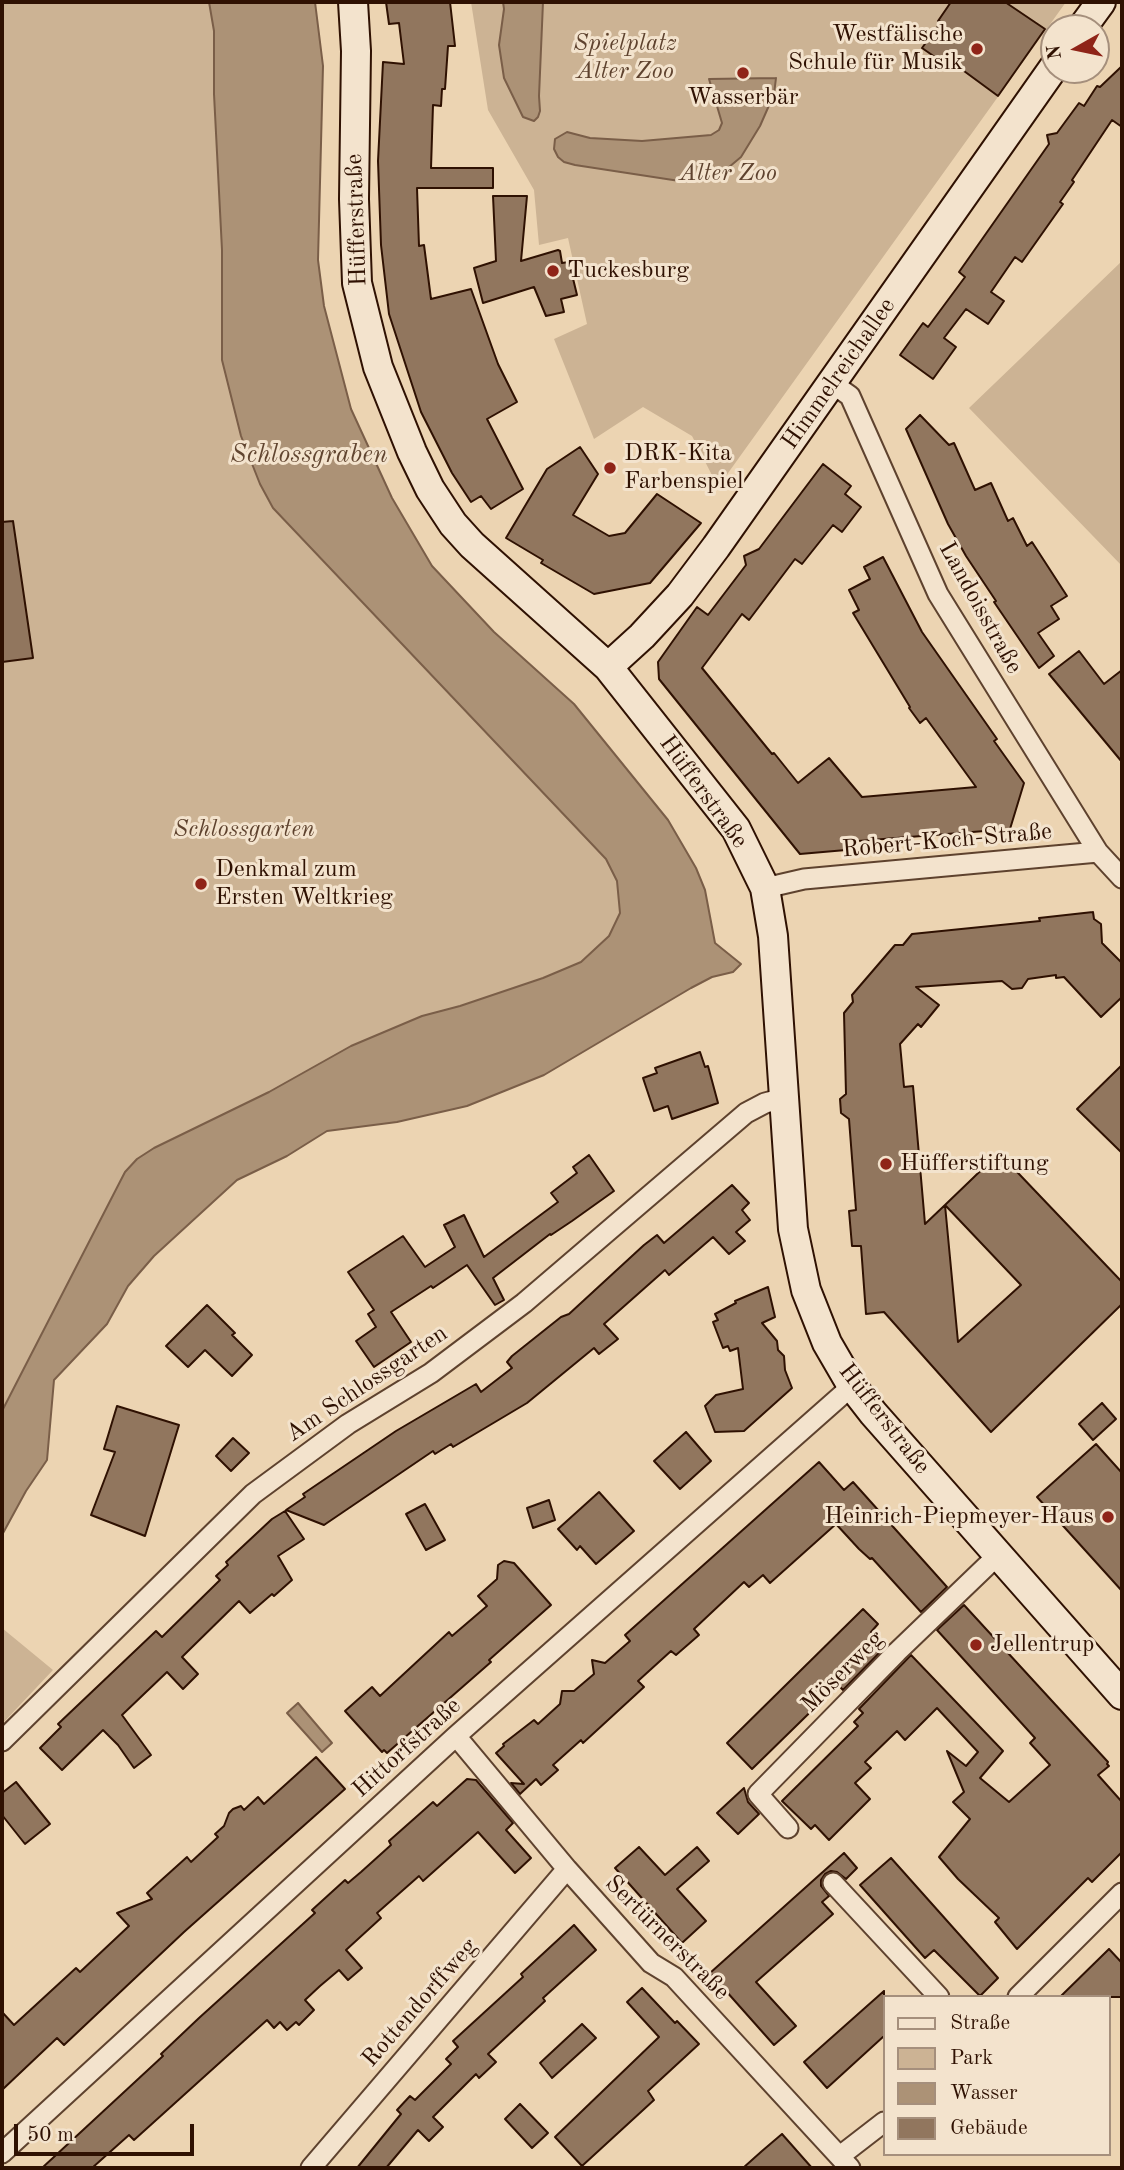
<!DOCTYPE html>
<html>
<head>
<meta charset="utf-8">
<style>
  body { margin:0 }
  #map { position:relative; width:1124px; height:2170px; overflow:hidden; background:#ecd4b2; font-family:"Old Standard TT",serif }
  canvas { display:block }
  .frame { position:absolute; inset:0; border:4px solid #2f1102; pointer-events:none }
  .legend { position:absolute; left:883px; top:1995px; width:228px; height:161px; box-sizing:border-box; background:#f3e3cd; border:2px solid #a58f7c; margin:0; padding:9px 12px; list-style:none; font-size:21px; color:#2f1102 }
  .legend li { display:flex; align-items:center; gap:14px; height:35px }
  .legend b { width:35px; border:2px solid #a58f7c }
  .north { position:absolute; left:1040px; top:14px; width:70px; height:70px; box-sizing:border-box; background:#f3e3cd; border:2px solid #a58f7c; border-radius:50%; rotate:261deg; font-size:19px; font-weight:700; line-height:28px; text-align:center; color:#2f1102 }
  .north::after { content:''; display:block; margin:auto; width:24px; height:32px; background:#8f2418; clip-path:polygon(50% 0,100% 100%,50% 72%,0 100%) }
  .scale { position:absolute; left:14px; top:2124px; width:180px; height:32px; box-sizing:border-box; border:4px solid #2f1102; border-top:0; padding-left:9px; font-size:21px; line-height:24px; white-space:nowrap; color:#2f1102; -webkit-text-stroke:5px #f3e3cd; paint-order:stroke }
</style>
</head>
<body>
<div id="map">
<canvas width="1124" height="2170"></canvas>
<div class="frame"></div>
<ul class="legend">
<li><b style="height:9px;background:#f3e3cd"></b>Straße</li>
<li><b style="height:19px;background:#ccb394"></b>Park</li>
<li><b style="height:19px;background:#ac9276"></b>Wasser</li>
<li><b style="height:19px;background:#91765e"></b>Gebäude</li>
</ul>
<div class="north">N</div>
<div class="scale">50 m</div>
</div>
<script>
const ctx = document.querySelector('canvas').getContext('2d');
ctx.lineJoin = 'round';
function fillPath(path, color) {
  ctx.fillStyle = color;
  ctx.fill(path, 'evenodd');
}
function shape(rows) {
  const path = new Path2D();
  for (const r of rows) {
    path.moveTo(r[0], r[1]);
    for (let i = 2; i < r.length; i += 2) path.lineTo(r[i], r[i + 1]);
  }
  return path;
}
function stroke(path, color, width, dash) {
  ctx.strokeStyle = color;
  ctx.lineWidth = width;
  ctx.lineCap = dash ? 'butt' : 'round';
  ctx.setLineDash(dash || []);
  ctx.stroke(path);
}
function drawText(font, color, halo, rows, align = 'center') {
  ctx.font = font + ' "Old Standard TT",serif';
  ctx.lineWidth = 6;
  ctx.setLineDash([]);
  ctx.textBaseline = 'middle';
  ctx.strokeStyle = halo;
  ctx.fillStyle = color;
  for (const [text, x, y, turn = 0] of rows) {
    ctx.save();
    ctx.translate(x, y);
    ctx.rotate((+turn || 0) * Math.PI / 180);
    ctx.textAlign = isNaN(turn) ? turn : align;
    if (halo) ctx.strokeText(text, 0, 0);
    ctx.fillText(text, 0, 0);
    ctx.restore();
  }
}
const green = shape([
  [2,2,209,2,214,31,214,94,222,250,222,360,241,436,260,484,273,509,606,859,617,881,620,913,609,936,581,962,543,978,460,1006,421,1016,351,1046,269,1092,154,1148,137,1159,125,1173,2,1411],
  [471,2,1066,2,718,487,692,436,643,407,594,439,554,339,587,324,568,238,539,245,534,190,488,110],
  [1122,261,1122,566,969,408],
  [2,1628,53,1670,2,1724]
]);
const water = shape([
  [209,2,315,2,323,66,318,260,324,306,351,409,392,498,432,566,494,632,574,704,668,820,696,868,705,890,715,943,741,964,733,972,712,977,691,988,544,1075,467,1106,397,1122,327,1131,287,1156,237,1180,154,1256,128,1286,107,1324,54,1380,47,1460,26,1491,2,1535,2,1411,125,1172,137,1159,154,1148,269,1092,351,1046,422,1016,460,1006,543,978,581,962,609,936,620,913,617,881,606,859,273,508,260,484,241,436,222,360,222,250,214,94,214,31,209,2],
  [503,2,543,2,539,96,540,111,538,117,534,121,523,117,504,78,499,45,504,9,503,2],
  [776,78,774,94,760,126,741,157,722,173,709,180,686,182,575,165,564,162,558,157,554,149,555,139,567,132,590,138,642,141,711,135,719,130,722,123,709,79,776,78],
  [298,1703,332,1743,322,1752,287,1713,298,1703]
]);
const building = shape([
  [386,2,450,2,455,46,448,46,445,89,442,89,441,106,433,105,431,168,493,168,493,188,417,188,419,246,424,245,431,299,471,289,498,364,517,402,487,419,523,489,491,509,481,496,471,502,452,473,421,412,389,314,381,245,378,161,383,62,404,64,399,23,389,24,386,2],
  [951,2,1005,2,1045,29,998,96,949,60,945,64,922,48,941,22,938,21,951,2],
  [1122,66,1122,127,1112,120,1072,180,1074,182,1060,202,1063,204,1022,262,1015,257,991,292,1004,301,988,324,966,309,944,338,956,347,933,379,900,355,923,323,928,327,965,277,959,272,1049,144,1047,135,1057,133,1079,103,1084,106,1097,86,1100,87,1122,66],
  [493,196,527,196,521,261,558,250,560,251,562,263,569,262,577,295,561,299,564,312,546,316,534,287,483,303,474,268,496,261,493,196],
  [920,415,949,445,954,443,975,490,991,483,1008,521,1013,518,1027,546,1032,542,1067,596,1051,606,1059,619,1038,633,1054,656,1039,668,994,602,996,601,966,556,948,524,906,429,920,415],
  [580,447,598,474,573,515,609,536,625,533,657,494,701,523,650,583,594,594,541,563,543,560,506,538,547,469,580,447],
  [823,464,851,486,845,494,861,507,842,532,833,525,802,564,795,559,749,620,742,614,702,668,772,754,774,753,798,783,829,758,862,797,976,787,926,718,920,723,909,708,910,707,853,613,859,610,849,590,870,579,864,567,883,557,922,632,997,739,994,741,1024,783,1010,829,846,842,846,850,800,854,659,679,658,662,697,607,708,615,746,565,744,556,759,549,823,464],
  [13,521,33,658,2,662,2,522,13,521],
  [1079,651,1104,684,1122,670,1122,762,1049,674,1079,651],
  [1093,912,1094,919,1101,924,1102,943,1122,963,1122,997,1101,1017,1064,977,1056,978,1056,975,1028,979,1022,988,1012,989,1002,981,916,987,939,1005,921,1027,918,1024,900,1044,904,1087,913,1086,925,1224,945,1205,958,1342,1021,1285,945,1205,999,1153,1122,1282,1122,1304,991,1432,884,1312,866,1314,861,1246,852,1246,849,1211,856,1210,849,1119,841,1113,840,1099,846,1094,844,1013,853,1002,852,995,895,945,903,945,912,934,1040,921,1039,918,1093,912],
  [700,1052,705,1067,708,1066,718,1103,672,1119,668,1106,654,1111,643,1078,657,1073,655,1068,700,1052],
  [1122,1065,1122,1153,1077,1109,1122,1065],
  [589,1155,614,1191,572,1221,551,1235,550,1234,493,1278,504,1300,495,1305,467,1265,433,1288,431,1286,391,1312,411,1342,374,1367,356,1341,376,1327,368,1314,374,1310,348,1272,403,1236,425,1267,455,1247,444,1225,464,1215,484,1257,558,1202,551,1193,577,1173,573,1167,589,1155],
  [732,1185,749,1203,742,1210,750,1220,736,1232,745,1241,729,1254,713,1237,669,1275,665,1270,604,1324,618,1339,599,1354,594,1348,527,1403,453,1447,451,1444,435,1454,433,1451,324,1525,286,1510,305,1497,303,1494,396,1431,476,1384,481,1392,512,1368,507,1362,512,1356,561,1317,569,1314,644,1245,657,1235,664,1243,732,1185],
  [768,1287,775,1317,762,1323,777,1341,778,1350,784,1356,785,1370,792,1388,744,1431,715,1432,705,1406,716,1395,743,1389,738,1348,730,1351,728,1346,723,1348,713,1322,718,1320,715,1314,736,1303,735,1301,768,1287],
  [207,1305,235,1333,232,1335,252,1355,232,1376,205,1350,188,1367,166,1346,207,1305],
  [1102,1403,1116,1419,1093,1440,1079,1424,1102,1403],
  [117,1406,179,1425,145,1536,91,1515,115,1452,104,1449,117,1406],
  [686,1432,711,1461,680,1489,654,1461,686,1432],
  [233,1438,249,1453,231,1471,216,1456,233,1438],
  [1096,1444,1122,1473,1122,1591,1037,1497,1096,1444],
  [819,1462,844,1490,853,1482,947,1587,921,1612,872,1558,870,1559,859,1549,836,1524,770,1583,763,1575,749,1587,744,1582,694,1629,699,1635,676,1655,671,1651,638,1681,644,1687,583,1743,581,1740,553,1765,558,1770,541,1785,536,1779,520,1794,511,1783,524,1784,496,1753,504,1746,503,1744,534,1720,538,1724,560,1704,562,1691,574,1691,594,1674,592,1660,605,1663,630,1641,625,1635,819,1462],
  [599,1492,634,1531,596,1564,580,1546,577,1550,558,1529,599,1492],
  [549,1500,555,1520,533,1528,527,1508,549,1500],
  [425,1504,445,1540,426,1550,406,1514,425,1504],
  [285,1511,304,1539,278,1556,292,1580,274,1596,272,1594,250,1613,239,1601,182,1657,198,1674,183,1689,167,1672,122,1715,151,1755,134,1768,118,1745,103,1730,62,1770,40,1748,61,1727,58,1724,156,1631,162,1637,220,1580,216,1576,228,1565,226,1562,272,1519,285,1511],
  [504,1561,514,1563,551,1605,489,1660,491,1662,387,1753,384,1750,382,1752,345,1711,372,1687,380,1696,449,1632,452,1636,487,1606,478,1596,497,1579,498,1565,504,1561],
  [964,1605,1108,1762,1107,1764,1109,1766,1098,1775,1122,1802,1122,1852,1092,1882,1088,1878,1017,1949,995,1922,999,1918,958,1879,939,1857,970,1819,953,1802,964,1792,947,1751,966,1766,978,1752,937,1708,905,1740,897,1731,865,1762,871,1768,855,1783,870,1799,829,1840,815,1825,811,1829,782,1801,858,1726,854,1722,863,1713,859,1709,911,1655,1003,1751,980,1778,1009,1802,1050,1765,1030,1743,1035,1738,937,1630,964,1605],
  [863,1609,878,1624,871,1632,885,1647,843,1690,838,1685,752,1769,727,1743,863,1609],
  [316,1757,345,1789,184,1932,64,2045,57,2038,2,2090,2,2012,14,2025,76,1968,80,1972,129,1926,117,1913,152,1899,147,1893,187,1857,191,1862,218,1837,215,1834,224,1826,229,1813,233,1809,241,1806,244,1810,258,1797,264,1804,316,1757],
  [467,1779,476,1780,513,1823,506,1830,531,1858,515,1873,478,1832,423,1881,419,1876,377,1913,381,1918,346,1950,362,1968,348,1980,339,1970,320,1986,305,2000,314,2010,299,2025,296,2022,287,2030,280,2022,274,2028,267,2020,134,2140,129,2135,92,2168,42,2168,163,2056,161,2054,199,2018,315,1913,312,1910,345,1880,348,1883,361,1872,391,1845,389,1841,433,1802,437,1806,467,1779],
  [16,1782,50,1824,25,1844,2,1815,2,1793,16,1782],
  [744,1788,748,1802,759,1814,738,1834,717,1813,744,1788],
  [639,1847,665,1875,697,1847,709,1861,677,1889,706,1921,682,1943,615,1868,639,1847],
  [844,1853,857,1868,846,1879,837,1872,831,1871,825,1874,821,1880,821,1886,829,1896,822,1902,833,1914,756,1982,796,2026,774,2045,710,1973,844,1853],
  [891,1858,998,1978,980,1996,934,1950,925,1958,860,1885,891,1858],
  [574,1925,596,1950,543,1998,545,2001,488,2054,496,2062,479,2078,476,2074,433,2117,443,2127,429,2141,418,2130,386,2168,357,2168,401,2114,397,2110,410,2096,415,2100,451,2064,446,2059,458,2047,453,2041,523,1977,521,1974,574,1925],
  [1109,1949,1122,1963,1122,1997,1060,1997,1109,1949],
  [642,1988,675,2023,677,2021,699,2044,648,2091,654,2100,582,2166,555,2137,659,2037,627,2002,642,1988],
  [884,1991,884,2036,827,2088,804,2062,884,1991],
  [582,2024,596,2038,552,2078,540,2063,582,2024],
  [520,2104,548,2133,532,2148,505,2119,520,2104],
  [782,2134,812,2168,743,2168,762,2151,782,2134]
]);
const street = shape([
  [833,384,850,396,938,594,1098,852,1122,878],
  [765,888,804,879,1098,852],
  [456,1736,567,1869,651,1963,674,1977,850,2168],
  [2,1741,253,1494,348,1424,431,1373,524,1303,746,1113,765,1103,784,1098],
  [788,1828,758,1794,897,1652,998,1555],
  [833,1883,939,1997],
  [1018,1997,1122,1893],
  [2,2153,456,1736,852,1386],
  [840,2156,884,2122],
  [311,2168,567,1869]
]);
const secondary = shape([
  [353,2,356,51,354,199,357,283,378,367,412,452,430,489,453,524,472,545,608,667,736,829,765,888,773,936,793,1229,806,1290,827,1343,852,1386,873,1413,1122,1695],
  [1082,28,1101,2],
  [608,667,642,636,680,595,716,547,1054,67]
]);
const markers = [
  [977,49,7,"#8f2418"],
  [743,73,7,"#8f2418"],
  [553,271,7,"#8f2418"],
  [610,468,7,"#8f2418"],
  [201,884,7,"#8f2418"],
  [886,1164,7,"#8f2418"],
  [1108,1517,7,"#8f2418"],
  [976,1645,7,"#8f2418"]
];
const poiNames = [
  ["Westfälische",963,35,"right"],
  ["Schule für Musik",963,63,"right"],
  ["Wasserbär",743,98,"center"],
  ["Tuckesburg",567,271],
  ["DRK-Kita",624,454],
  ["Farbenspiel",624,482],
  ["Denkmal zum",215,870],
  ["Ersten Weltkrieg",215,898],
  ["Hüfferstiftung",900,1164],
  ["Heinrich-Piepmeyer-Haus",1094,1517,"right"],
  ["Jellentrup",990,1645]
];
const parkNames = [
  ["Spielplatz",625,44],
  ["Alter Zoo",625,72],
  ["Alter Zoo",728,174],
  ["Schlossgarten",244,830]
];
const streetNames = [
  ["Hüfferstraße",357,220,-92],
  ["Himmelreichallee",839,374,-55],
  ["Landoisstraße",980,608,61],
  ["Hüfferstraße",703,792,54],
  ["Robert-Koch-Straße",947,841,-5],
  ["Am Schlossgarten",367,1384,-34],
  ["Hüfferstraße",884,1419,52],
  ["Möserweg",843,1672,-45],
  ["Hittorfstraße",407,1748,-42],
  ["Sertürnerstraße",667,1938,45],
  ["Rottendorffweg",420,2003,-49]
];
const waterNames = [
  ["Schlossgraben",309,455]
];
fillPath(green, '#ccb394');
fillPath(water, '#ac9276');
stroke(water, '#7a5e48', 2);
fillPath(building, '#91765e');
stroke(building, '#2f1102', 2);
stroke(street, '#5e422e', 23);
stroke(secondary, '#2f1102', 32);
stroke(street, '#f3e3cd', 19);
stroke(secondary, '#f3e3cd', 28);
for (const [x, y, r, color] of markers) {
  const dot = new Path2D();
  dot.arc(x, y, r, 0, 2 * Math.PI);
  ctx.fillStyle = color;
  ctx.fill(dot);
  stroke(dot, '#f3e3cd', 2.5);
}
drawText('24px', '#2f1102', '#f3e3cd', poiNames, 'left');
drawText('italic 24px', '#5e422e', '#f3e3cd', parkNames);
drawText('24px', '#2f1102', '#f3e3cd', streetNames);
drawText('italic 26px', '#614530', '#f3e3cd', waterNames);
</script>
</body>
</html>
